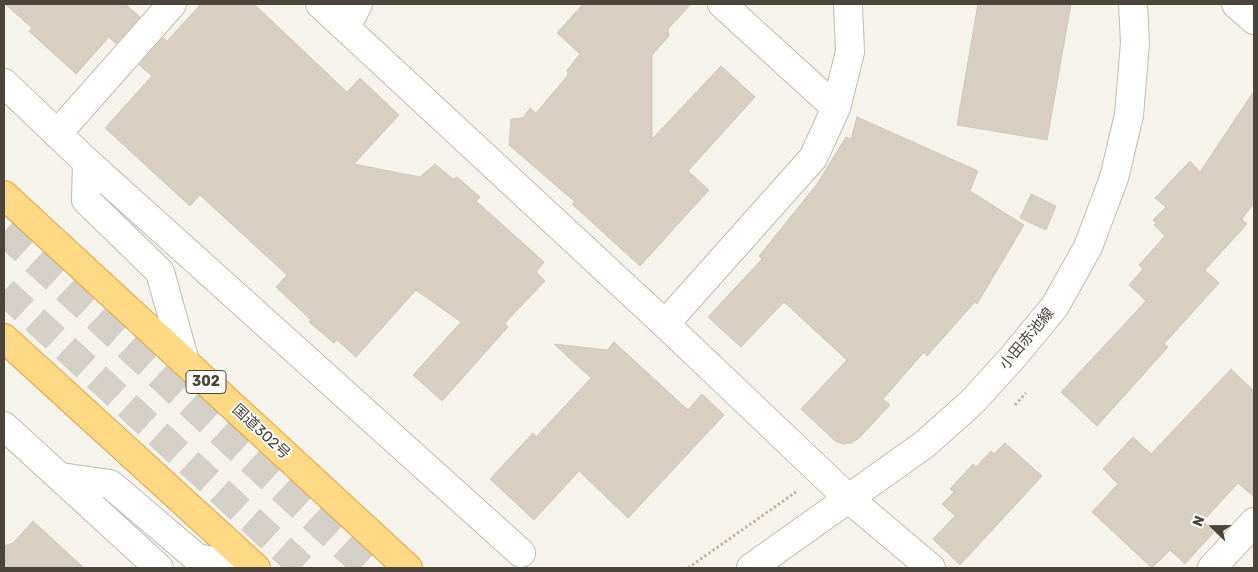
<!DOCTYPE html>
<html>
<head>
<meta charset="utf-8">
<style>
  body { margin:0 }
  #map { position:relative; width:1258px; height:572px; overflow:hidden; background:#f6f3ec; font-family:Rubik,sans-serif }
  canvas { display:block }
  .frame { position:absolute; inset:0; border:5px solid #4b4439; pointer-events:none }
  .north { position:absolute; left:1188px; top:502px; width:50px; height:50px; -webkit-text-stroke:4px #fff; paint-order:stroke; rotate:292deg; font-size:14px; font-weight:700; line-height:20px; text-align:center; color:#4b4439 }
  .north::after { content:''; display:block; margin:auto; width:18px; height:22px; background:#4b4439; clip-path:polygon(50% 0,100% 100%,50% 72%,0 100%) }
</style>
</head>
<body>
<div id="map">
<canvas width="1258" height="572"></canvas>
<div class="frame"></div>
<div class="north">N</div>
</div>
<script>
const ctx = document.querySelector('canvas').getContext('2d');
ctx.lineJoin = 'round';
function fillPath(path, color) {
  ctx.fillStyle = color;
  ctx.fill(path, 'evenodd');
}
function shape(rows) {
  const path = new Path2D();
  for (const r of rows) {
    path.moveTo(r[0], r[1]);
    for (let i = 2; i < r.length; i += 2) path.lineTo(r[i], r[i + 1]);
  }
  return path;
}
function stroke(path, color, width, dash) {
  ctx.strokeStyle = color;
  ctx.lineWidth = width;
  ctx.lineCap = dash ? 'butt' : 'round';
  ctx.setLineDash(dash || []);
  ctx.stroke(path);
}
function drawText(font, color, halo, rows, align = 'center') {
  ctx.font = font + ' Rubik,"Noto Sans JP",sans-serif';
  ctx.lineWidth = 4;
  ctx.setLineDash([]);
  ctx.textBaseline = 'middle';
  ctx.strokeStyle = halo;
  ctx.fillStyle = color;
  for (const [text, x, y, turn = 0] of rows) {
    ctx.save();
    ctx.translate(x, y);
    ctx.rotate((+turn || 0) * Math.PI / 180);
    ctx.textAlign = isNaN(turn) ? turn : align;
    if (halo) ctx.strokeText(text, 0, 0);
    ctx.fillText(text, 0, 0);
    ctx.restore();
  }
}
const building = shape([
  [5,4,125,4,140,17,116,44,109,37,76,74,29,31,32,28,5,4],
  [201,4,254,4,347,92,360,78,399,115,354,164,420,177,435,164,453,179,457,177,480,197,476,201,544,262,536,272,545,281,505,323,508,327,442,401,413,375,461,322,416,290,356,357,337,340,334,343,309,322,311,320,276,287,287,275,200,195,190,206,105,128,152,76,139,65,163,38,167,41,201,4],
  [583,4,691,4,668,29,669,36,652,55,652,139,721,66,755,97,688,171,709,190,640,266,572,204,575,202,509,145,511,119,523,118,530,108,536,113,568,75,567,70,580,54,557,33,583,4],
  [978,4,1071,4,1047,140,957,125,978,4],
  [1254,91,1254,203,1242,219,1247,224,1205,270,1219,283,1164,344,1168,347,1097,426,1061,392,1146,301,1129,285,1143,269,1139,265,1165,236,1154,225,1156,223,1153,220,1166,207,1155,198,1190,161,1200,172,1254,91],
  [857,117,978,171,970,191,1024,225,977,304,975,302,927,356,924,352,883,399,890,405,859,438,852,443,843,444,835,441,801,409,847,360,784,302,741,347,708,317,762,259,759,256,817,184,846,137,851,139,857,117],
  [1031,194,1056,206,1046,230,1020,218,1031,194],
  [614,342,688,410,702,394,724,415,628,518,579,471,534,520,490,479,533,433,536,437,591,378,554,344,607,350,614,342],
  [1231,369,1254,391,1254,497,1238,483,1203,521,1214,532,1185,564,1170,550,1152,568,1092,512,1118,484,1103,469,1133,437,1151,454,1231,369],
  [1005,443,1042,476,960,565,933,539,955,516,942,504,954,492,950,489,973,464,976,467,991,451,994,454,1005,443],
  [33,521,84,568,4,568,4,546,13,543,33,521]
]);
const motorwayTunnel = shape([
  [4,232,367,568],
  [4,291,303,568]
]);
const path = shape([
  [1015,405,1026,393],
  [688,568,796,492]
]);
const minor = shape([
  [320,4,665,324,848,498,931,568],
  [722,4,836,108],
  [1236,4,1254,20],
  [346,28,358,4],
  [4,83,87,162,521,553],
  [57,134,172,4],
  [87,162,86,200,160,272,185,362],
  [665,324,813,158,836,108,850,52,848,4],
  [4,426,159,568],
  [61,477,110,484,197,558,249,568],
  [1212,568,1254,522]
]);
const tertiary = shape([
  [751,568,925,444,972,402,1013,357,1055,306,1088,247,1114,178,1129,115,1135,43,1133,4]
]);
const trunk = shape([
  [4,195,408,568],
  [4,338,256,568]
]);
const shields = [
  [206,382,40]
];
const shieldNames = [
  ["302",206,382]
];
const streetNames = [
  ["小田赤池線",1027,339,-50],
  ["国道302号",261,432,43]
];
fillPath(building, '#d8cfc1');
stroke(building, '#d3c7b4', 1);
stroke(motorwayTunnel, '#d4d0c8', 28, [28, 14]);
stroke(minor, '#c2bbae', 30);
stroke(tertiary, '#c2bbae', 30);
stroke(trunk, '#e0a43c', 30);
stroke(path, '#c4b79f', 3, [2.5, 2.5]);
stroke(minor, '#fff', 28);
stroke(tertiary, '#fff', 28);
stroke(trunk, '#ffd985', 28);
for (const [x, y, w] of shields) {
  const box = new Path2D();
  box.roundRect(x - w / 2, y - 11.5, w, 23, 4);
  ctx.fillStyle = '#fff';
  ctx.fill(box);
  stroke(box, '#4b4439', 1);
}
drawText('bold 14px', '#4b4439', null, shieldNames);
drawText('15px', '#4b4439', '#fff', streetNames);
</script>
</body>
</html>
